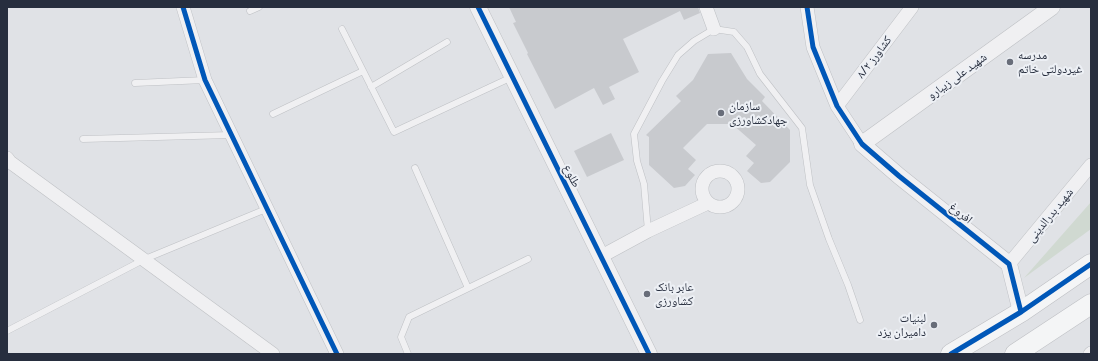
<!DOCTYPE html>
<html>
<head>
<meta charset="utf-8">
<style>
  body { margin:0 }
  #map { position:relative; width:1098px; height:361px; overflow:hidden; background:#e0e2e6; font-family:Commissioner,sans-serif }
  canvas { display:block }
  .frame { position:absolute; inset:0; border:8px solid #272e3e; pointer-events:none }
</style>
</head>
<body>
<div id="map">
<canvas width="1098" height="361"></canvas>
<div class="frame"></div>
</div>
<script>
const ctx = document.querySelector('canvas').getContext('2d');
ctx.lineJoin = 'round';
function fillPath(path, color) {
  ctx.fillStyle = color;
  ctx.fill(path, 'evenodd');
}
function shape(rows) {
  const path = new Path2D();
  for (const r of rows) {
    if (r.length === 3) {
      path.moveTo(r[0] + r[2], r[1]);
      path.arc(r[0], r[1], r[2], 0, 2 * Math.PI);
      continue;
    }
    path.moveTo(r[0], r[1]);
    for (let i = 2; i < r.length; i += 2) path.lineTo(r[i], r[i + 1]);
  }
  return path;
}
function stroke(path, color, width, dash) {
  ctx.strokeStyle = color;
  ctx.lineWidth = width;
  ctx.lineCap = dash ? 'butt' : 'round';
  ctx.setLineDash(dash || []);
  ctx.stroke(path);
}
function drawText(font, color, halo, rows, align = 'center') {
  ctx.font = font + ' Commissioner,"Noto Naskh Arabic",sans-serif';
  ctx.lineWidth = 4;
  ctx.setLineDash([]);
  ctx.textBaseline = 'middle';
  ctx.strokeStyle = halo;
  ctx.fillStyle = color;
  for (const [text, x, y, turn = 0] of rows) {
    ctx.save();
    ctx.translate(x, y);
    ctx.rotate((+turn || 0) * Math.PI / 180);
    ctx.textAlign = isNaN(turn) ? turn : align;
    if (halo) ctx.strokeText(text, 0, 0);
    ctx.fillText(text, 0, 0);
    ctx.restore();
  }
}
const green = shape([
  [1091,202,1091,229,1024,278]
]);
const building = shape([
  [509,7,698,7,700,13,684,20,680,11,623,39,639,72,609,87,615,99,603,105,594,88,555,109,527,54,528,53,513,23,516,22],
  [731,53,747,79,765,97,762,101,790,130,790,162,770,182,761,183,747,171,754,163,746,156,756,145,732,124,707,124,683,148,696,160,688,169,695,175,685,186,674,188,649,165,649,137,646,135,681,101,676,96,693,80,708,54],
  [611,133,624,160,587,177,574,151]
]);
const service = shape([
  [250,11,259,7],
  [342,29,394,132,512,77],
  [135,83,205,80],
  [371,87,447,42],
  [273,114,363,71],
  [83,139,231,135],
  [415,168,468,288],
  [648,231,644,184,637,161,634,134,662,81,678,55,694,41,714,29,734,32,747,47,760,74,802,128,810,185,829,239,848,285,860,320],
  [7,331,145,259,266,209],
  [408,354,401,337,409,317,528,259]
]);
const minor = shape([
  [183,7,205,80,337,354],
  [706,7,714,29],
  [807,7,813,47,837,106,862,144],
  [837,106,912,7],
  [7,158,10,162,273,354],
  [720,189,18],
  [600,257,648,231,708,203],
  [1009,264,1091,165],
  [1090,354,1091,353]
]);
const tertiary = shape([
  [478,7,649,354],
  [1021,312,1009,264,899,176,862,144,1052,7]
]);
const primary = shape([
  [951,354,1021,312,1091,264],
  [1015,354,1091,304]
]);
const cycleway = shape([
  [183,7,205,80,337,354],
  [478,7,649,354],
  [807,7,813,47,837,106,862,144,899,176,1009,264,1021,312],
  [951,354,1021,312,1091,264]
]);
const markers = [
  [1010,62,4,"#686d79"],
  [721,113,4,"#686d79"],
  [647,294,4,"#686d79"],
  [934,325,4,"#686d79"]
];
const poiNames = [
  ["مدرسه",1018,55],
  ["غیردولتی خاتم",1018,69],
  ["سازمان",729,106],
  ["جهادکشاورزی",729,120],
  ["عابر بانک",655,287],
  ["کشاورزی",655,301],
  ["لبنیات",926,318,"right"],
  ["دامیران یزد",926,332,"right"]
];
const streetNames = [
  ["کشاورز ۸/۲",874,57,-53],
  ["شهید علی زیبارو",957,76,-36],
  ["طلوع",572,176,64],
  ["افروغ",961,213,39],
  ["شهید بدرالدینی",1050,215,-51]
];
fillPath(green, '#d0d9d1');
fillPath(building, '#c8cace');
stroke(service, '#bec0c4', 7);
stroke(minor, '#bec0c4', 14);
stroke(tertiary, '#bec0c4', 17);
stroke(primary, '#bdbfc3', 21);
stroke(service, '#f0f0f2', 6);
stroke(minor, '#f0f0f2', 13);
stroke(tertiary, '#f0f0f2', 16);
stroke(primary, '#f4f5f6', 20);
stroke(cycleway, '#0057b8', 5);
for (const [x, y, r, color] of markers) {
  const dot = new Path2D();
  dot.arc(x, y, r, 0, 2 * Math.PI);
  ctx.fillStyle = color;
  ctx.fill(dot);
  stroke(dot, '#edf0f5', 1.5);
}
drawText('12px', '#272e3e', '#edf0f5', poiNames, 'left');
drawText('12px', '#272e3e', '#edf0f5', streetNames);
</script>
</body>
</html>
